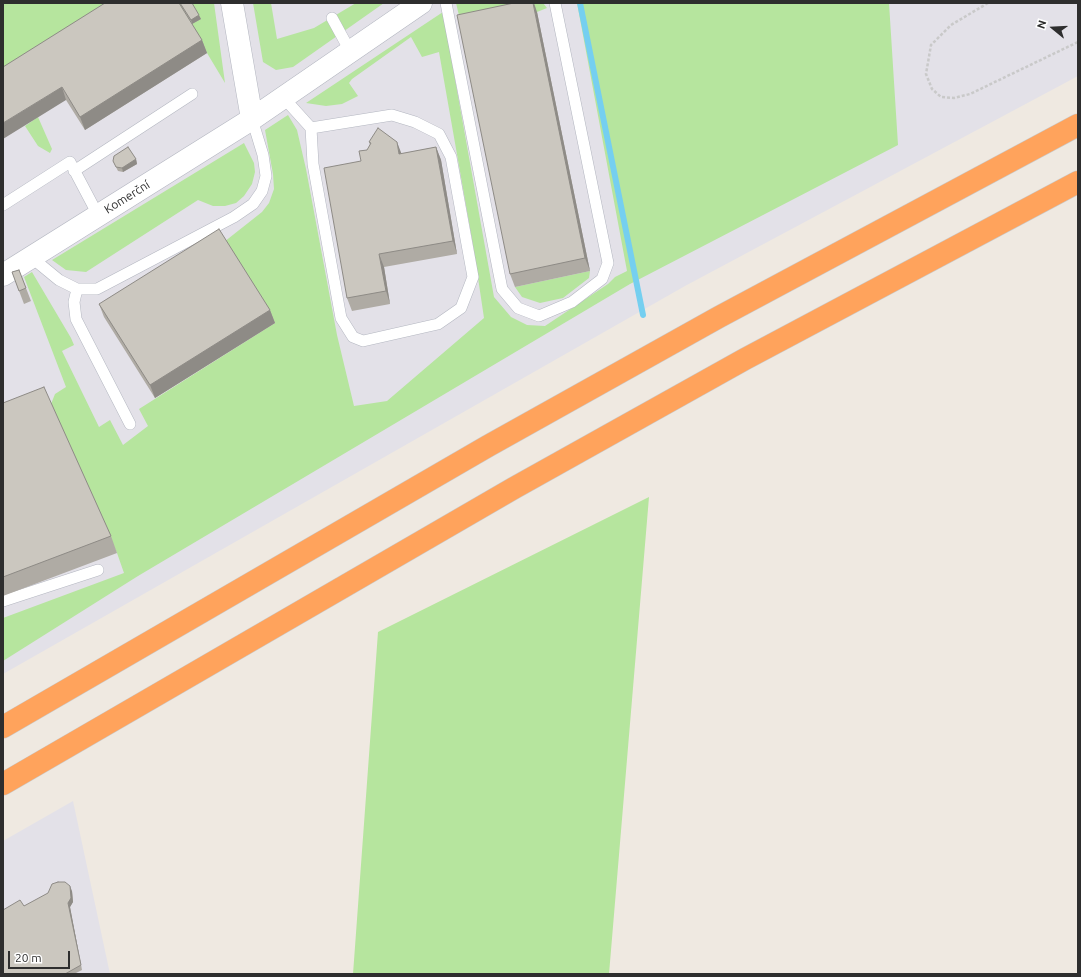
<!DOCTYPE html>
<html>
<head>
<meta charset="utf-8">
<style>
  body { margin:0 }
  #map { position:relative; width:1081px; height:977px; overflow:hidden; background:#efe9e1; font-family:Ubuntu,sans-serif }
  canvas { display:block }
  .frame { position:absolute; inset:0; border:4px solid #2e2e2e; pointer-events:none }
  .north { position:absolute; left:1033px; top:8px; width:40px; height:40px; -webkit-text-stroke:3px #fff; paint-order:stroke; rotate:288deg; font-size:11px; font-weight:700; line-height:16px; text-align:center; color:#2e2e2e }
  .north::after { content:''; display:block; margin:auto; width:14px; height:18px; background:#2e2e2e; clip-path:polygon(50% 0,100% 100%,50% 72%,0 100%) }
  .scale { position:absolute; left:8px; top:951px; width:62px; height:18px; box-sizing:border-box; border:2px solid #2e2e2e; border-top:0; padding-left:5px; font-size:12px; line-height:14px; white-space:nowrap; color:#2e2e2e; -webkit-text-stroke:3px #fff; paint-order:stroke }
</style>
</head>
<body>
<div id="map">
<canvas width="1081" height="977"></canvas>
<div class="frame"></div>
<div class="north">N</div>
<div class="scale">20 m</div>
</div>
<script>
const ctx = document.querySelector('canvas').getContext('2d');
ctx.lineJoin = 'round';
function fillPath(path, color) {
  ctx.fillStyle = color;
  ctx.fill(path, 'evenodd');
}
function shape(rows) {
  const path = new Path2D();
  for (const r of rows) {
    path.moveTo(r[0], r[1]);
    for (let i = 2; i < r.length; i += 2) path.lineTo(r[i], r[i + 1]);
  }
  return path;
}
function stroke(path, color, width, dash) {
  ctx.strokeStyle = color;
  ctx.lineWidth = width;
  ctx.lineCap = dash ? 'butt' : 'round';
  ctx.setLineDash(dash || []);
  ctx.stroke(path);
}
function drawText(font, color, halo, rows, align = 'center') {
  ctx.font = font + ' Ubuntu,sans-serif';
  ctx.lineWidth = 3.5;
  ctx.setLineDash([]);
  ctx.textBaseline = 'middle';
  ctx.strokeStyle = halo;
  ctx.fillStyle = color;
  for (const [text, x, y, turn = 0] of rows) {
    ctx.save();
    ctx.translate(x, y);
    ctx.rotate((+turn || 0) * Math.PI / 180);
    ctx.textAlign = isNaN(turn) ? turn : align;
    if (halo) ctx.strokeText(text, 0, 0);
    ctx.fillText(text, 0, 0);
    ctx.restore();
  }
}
const industrial = shape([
  [3,3,1078,3,1078,76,685,286,3,674],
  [73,801,110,974,3,974,3,841]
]);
const green = shape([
  [3,3,130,3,3,82],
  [176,3,214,3,225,83,207,53],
  [253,3,271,3,277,39,314,28,356,3,384,3,293,67,276,70,263,62],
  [456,3,543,3,547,8,537,12,462,28],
  [577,3,889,3,898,145,630,284,138,576,3,661,3,618,124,573,117,553,51,404,55,394,66,387,24,277,32,272,71,338,74,345,62,351,99,427,110,420,123,445,148,426,139,409,275,323,224,242,262,212,269,203,274,189,273,174,265,130,288,115,297,130,306,169,337,335,354,406,387,401,484,318,474,251,439,52,422,57,411,37,352,79,349,83,358,96,342,104,326,106,306,103,443,12,494,297,511,317,527,325,545,326,608,284,615,277,627,271],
  [38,117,52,149,50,153,38,146,25,126],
  [244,143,254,163,255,172,252,184,244,196,236,203,225,206,213,206,198,200,86,272,66,270,52,260],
  [590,271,589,278,563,298,540,303,522,297,515,287],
  [649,497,609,974,353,974,378,632]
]);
const stream = shape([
  [580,3,643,315]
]);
const path = shape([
  [988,3,951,25,931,45,926,74,932,89,941,97,954,98,970,94,1078,42]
]);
const service = shape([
  [446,3,502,289,518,308,539,316,572,302,602,279,608,263,555,3],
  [332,18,350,51],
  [283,97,311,128,392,115,415,122,439,134,451,157,473,277,461,308,438,324,363,341,353,337,341,318,313,164,311,128],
  [74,171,192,94],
  [3,205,70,162,98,215],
  [31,257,59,280,77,289,97,289,234,217,253,204,262,191,266,176,263,155,252,119],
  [77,289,74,302,76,319,130,424],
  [3,601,98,570]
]);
const minor = shape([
  [232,3,252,119],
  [3,275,252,119,421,3]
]);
const motorway = shape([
  [3,727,488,446,719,317,1078,125],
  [3,784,514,488,745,359,1078,182]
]);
const wall = shape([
  [180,3,201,19,192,24,181,6],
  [537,12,590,271,515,287,510,274],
  [202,40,207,53,85,130,66,100,3,67],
  [369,142,401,154,436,147,441,160,457,254,384,267,390,304,352,311,347,298,361,161,367,150,370,145],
  [136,159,137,164,123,172,118,171,113,161],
  [19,270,31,301,24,304,12,272],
  [99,304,270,310,275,323,155,398,104,317],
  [3,403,111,536,117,553,3,596],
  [72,891,73,902,70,907,82,970,74,974,3,974,24,906]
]);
const shadedWall = shape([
  [533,3,534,3,537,12,590,271,585,258],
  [199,15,201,19,192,24,191,20],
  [202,40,207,53,85,130,80,117],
  [62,87,66,100,3,139,3,123],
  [397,142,402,155,399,154],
  [436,147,441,160,457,254,453,241],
  [136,159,137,164,123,172,122,168],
  [379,254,384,267,390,304,386,291],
  [270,310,275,323,155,398,150,385],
  [70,886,72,891,73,902,70,907,82,970,81,965,68,903]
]);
const building = shape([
  [105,3,179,3,202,40,80,117,62,87,3,123,3,67,105,3],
  [180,3,192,3,199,15,191,20,180,3],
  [514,3,533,3,585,258,510,274,457,15,514,3],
  [378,128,397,142,399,154,436,147,453,241,379,254,386,291,347,298,324,168,361,161,359,151,367,150,371,143,369,142,378,128],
  [128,147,136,159,122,168,116,167,113,161,114,156,128,147],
  [219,229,270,310,150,385,99,304,219,229],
  [19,270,26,288,19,291,12,272,19,270],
  [44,387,111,536,3,577,3,403,44,387],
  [58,882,65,882,70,886,71,898,68,903,81,965,65,974,3,974,3,910,20,900,24,906,48,893,52,884,58,882]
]);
const streetNames = [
  ["Komerční",127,197,-32]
];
fillPath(industrial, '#e3e1e8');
fillPath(green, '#b6e59e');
stroke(stream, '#75cff0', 6);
stroke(service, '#b4b7c1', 12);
stroke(minor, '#b4b7c1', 23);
stroke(motorway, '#c9c9c9', 23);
stroke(path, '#c9c9c9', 2.5, [3, 2]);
stroke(service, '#fff', 11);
stroke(minor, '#fff', 22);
stroke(motorway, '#ffa35c', 22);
fillPath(wall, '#afaba4');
fillPath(shadedWall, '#8e8b86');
fillPath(building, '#cbc7bf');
stroke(building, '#8e8b86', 1);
drawText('12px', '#2e2e2e', '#fff', streetNames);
</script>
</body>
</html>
